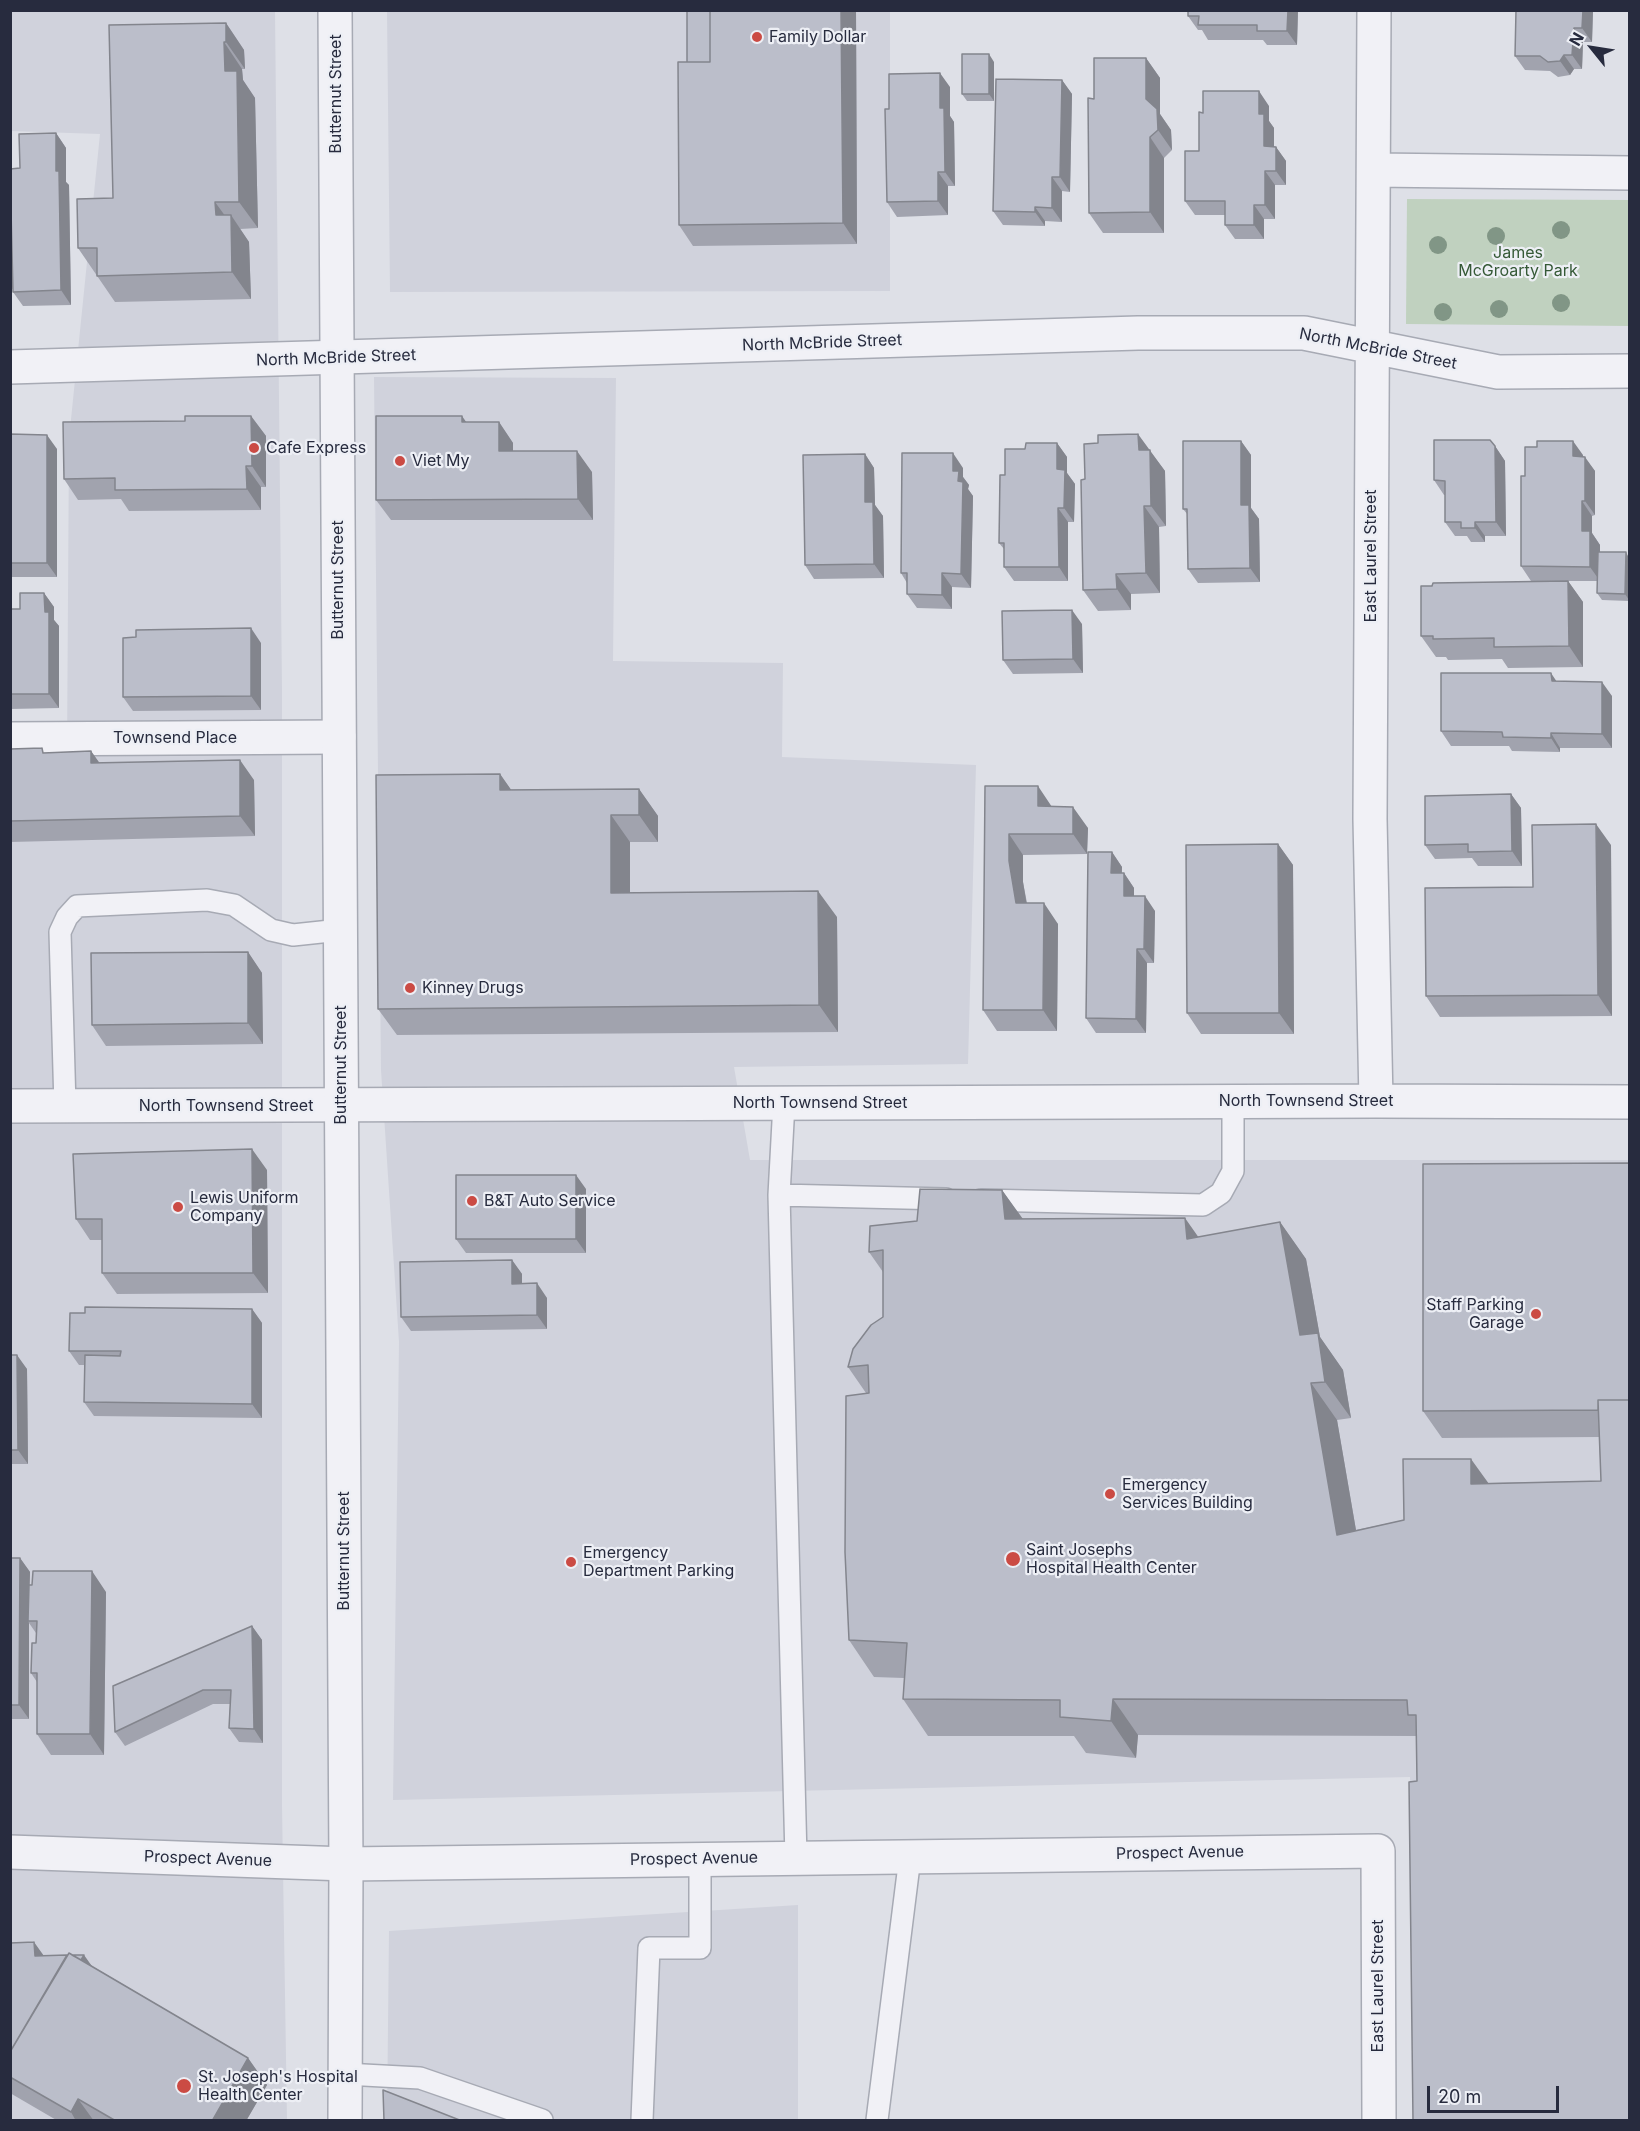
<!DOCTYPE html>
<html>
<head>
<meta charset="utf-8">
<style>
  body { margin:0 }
  #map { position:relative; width:1640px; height:2131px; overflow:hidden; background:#dee0e7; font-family:Inter,sans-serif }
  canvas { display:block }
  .frame { position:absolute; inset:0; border:12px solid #272b3e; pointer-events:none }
  .north { position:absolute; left:1562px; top:18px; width:60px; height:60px; -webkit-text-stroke:4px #edeff5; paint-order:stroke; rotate:300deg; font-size:16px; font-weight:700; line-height:24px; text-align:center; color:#272b3e }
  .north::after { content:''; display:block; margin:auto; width:21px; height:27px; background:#272b3e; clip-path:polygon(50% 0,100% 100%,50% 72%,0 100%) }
  .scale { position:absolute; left:1427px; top:2086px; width:132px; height:27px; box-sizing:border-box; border:3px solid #272b3e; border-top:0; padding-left:8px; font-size:18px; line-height:21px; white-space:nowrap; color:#272b3e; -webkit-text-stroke:4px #edeff5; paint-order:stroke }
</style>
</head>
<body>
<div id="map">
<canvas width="1640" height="2131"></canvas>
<div class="frame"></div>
<div class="north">N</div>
<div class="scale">20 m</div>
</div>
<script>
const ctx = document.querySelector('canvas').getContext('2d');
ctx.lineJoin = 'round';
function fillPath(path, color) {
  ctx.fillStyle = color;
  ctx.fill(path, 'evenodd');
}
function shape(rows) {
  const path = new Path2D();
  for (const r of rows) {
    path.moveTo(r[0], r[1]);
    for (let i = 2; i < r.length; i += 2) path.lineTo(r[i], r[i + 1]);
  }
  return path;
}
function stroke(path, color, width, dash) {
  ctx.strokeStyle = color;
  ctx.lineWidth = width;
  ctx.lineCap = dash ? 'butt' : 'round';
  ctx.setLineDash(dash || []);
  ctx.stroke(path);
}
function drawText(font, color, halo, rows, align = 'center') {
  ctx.font = font + ' Inter,sans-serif';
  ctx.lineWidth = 4.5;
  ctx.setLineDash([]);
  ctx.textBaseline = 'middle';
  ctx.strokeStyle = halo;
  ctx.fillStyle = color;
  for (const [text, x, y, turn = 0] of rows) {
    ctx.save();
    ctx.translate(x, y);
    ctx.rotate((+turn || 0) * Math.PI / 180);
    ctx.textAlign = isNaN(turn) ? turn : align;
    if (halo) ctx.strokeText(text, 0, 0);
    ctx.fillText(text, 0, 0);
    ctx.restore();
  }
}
const built = shape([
  [11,11,275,11,282,690,282,1806,287,2120,11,2120,10,757,67,753,69,439,100,134,11,131],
  [387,11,890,11,890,291,390,292],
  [374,377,616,378,613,661,783,663,782,757,976,765,968,1064,734,1067,750,1160,1629,1160,1629,2120,1416,2120,1410,1777,393,1800,399,1342,381,1070],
  [798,1905,798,2120,387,2120,389,1931]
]);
const green = shape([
  [1407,199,1629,200,1629,326,1406,324]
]);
const service = shape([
  [784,1103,779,1195,796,1858],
  [65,1106,60,932,67,917,77,906,207,900,234,905,271,930,293,935,340,930],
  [779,1195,946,1199],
  [981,1200,1203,1205,1221,1193,1233,1171,1233,1102],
  [345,2074,420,2078,542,2120],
  [642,2120,649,1948,700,1948,700,1859],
  [877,2120,910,1857]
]);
const minor = shape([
  [1374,10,1370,819,1376,1101],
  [1374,170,1630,173],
  [10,367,1138,333,1304,333,1498,372,1630,371],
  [10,739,339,737],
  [10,1106,1376,1101,1630,1102],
  [10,1852,346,1864,1378,1851,1379,2120]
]);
const tertiary = shape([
  [335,10,346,1864,345,2120]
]);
const trees = [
  [1561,230],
  [1496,236],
  [1438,245],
  [1561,303],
  [1499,309],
  [1443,312]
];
const wall = shape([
  [856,10,857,244,693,246,679,225,687,62],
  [1188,10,1298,10,1297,45,1267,45,1263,40,1208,40,1202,30,1198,30,1188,16],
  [1593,10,1592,42,1583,42,1582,69,1574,69,1570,75,1558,77,1550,71,1525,70,1515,56],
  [226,23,244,50,245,69,242,69,243,80,255,98,258,228,240,229,249,242,251,299,115,302,78,248,113,198],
  [1146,58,1160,78,1160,114,1171,130,1172,150,1164,158,1164,233,1103,233,1089,213,1094,99],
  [994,62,994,101,967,101,962,94],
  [1062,80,1072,94,1070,192,1062,191,1062,222,1045,221,1045,226,1003,225,993,211],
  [950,87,950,116,954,122,955,186,948,186,948,215,897,217,887,202,889,109],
  [1269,106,1269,121,1274,128,1274,147,1276,147,1286,161,1286,185,1275,185,1275,219,1264,219,1264,239,1235,239,1225,225,1225,215,1195,215,1185,201,1199,151,1203,113],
  [56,133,66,148,66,182,69,185,71,305,23,306,13,292,13,289,10,289,10,161,11,169,20,168],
  [251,416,266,436,266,487,261,487,261,510,129,511,121,499,78,500,64,479,185,421],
  [467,422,499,422,513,443,513,451,592,472,593,520,391,520,376,500],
  [10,434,57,449,57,577,10,577],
  [1241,441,1251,455,1251,508,1259,519,1260,582,1198,583,1188,569,1188,515,1183,509],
  [1057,443,1067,457,1067,473,1075,484,1074,522,1068,522,1068,581,1014,581,1004,567,1004,549,999,543,1005,475,1025,449],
  [1098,443,1149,450,1165,471,1166,526,1159,527,1160,593,1131,594,1131,610,1098,611,1083,590,1085,479],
  [1495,446,1505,461,1506,536,1485,536,1485,542,1471,542,1467,536,1455,536,1445,522,1445,495,1444,495,1434,480],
  [865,454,874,468,875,505,883,516,884,578,814,579,805,565],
  [1583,455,1583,456,1595,471,1595,515,1592,516,1592,533,1600,545,1600,552,1629,558,1629,601,1602,600,1597,593,1597,581,1531,581,1521,566,1525,476],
  [963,468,963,477,969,485,968,489,973,496,971,588,952,587,952,609,917,608,907,594,907,583,901,573],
  [1568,581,1583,602,1583,667,1508,668,1502,659,1448,660,1446,657,1436,657,1421,636],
  [44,593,54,607,54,620,59,626,59,708,10,709,10,609,20,609],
  [1082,624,1083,673,1013,674,1003,660],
  [136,637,261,643,261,710,133,711,123,697],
  [1557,681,1612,696,1612,748,1560,748,1560,752,1512,751,1509,746,1451,746,1441,731],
  [10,749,46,753,91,751,99,763,254,780,255,836,10,842],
  [500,774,511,790,639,789,658,816,658,842,630,842,630,893,837,917,838,1032,397,1035,378,1009],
  [985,786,1052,807,1088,828,1087,854,1023,855,1023,882,1027,903,1058,924,1057,1031,997,1031,983,1010],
  [1511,794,1521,808,1522,866,1478,866,1472,858,1435,859,1425,845],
  [1278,844,1293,865,1294,1034,1201,1034,1187,1013],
  [1611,845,1612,1016,1440,1017,1426,996,1533,887],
  [1112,852,1122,867,1122,873,1124,873,1134,888,1134,896,1155,911,1154,963,1147,963,1146,1033,1096,1033,1086,1018],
  [248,952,262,973,263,1044,106,1046,92,1025],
  [1629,1163,1629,2121,1417,1781,1416,1736,1138,1735,1136,1758,1086,1753,1074,1736,928,1736,903,1699,904,1678,874,1677,849,1640,866,1393,848,1367,883,1317,883,1272,869,1252,917,1221,1002,1190,1022,1219,1198,1237,1280,1222,1306,1259,1320,1337,1343,1370,1351,1418,1337,1420,1356,1530,1404,1520,1488,1483,1601,1481,1599,1437,1442,1438,1423,1411],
  [267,1170,268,1293,117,1294,102,1273,102,1240,90,1240,76,1219],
  [586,1189,586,1253,466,1253,456,1239],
  [512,1260,522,1274,522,1284,547,1298,547,1329,411,1331,401,1317],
  [252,1309,262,1323,262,1418,94,1416,84,1402,84,1365,79,1365,69,1351],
  [10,1355,27,1369,28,1464,10,1464],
  [10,1558,20,1558,30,1572,29,1585,106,1592,104,1755,51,1755,37,1734,37,1682,31,1673,36,1643,36,1633,29,1623,29,1719,10,1719],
  [252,1626,262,1640,263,1743,239,1742,229,1728,230,1704,213,1704,125,1746,115,1732],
  [10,1943,43,1955,92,1966,248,2058,267,2085,246,2121,58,2121,10,2093]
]);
const shadedWall = shape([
  [841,10,856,10,857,244,843,223],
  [1288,10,1298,10,1297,45,1287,31],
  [1583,10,1593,10,1592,42,1582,28],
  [226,23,244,50,245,69,226,42],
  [1574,28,1583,42,1582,69,1572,55],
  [224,42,242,69,243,80,255,98,258,228,239,202,225,71],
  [989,54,994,62,994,101,989,94],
  [1564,55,1574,69,1570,75,1560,61],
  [1146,58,1160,78,1160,114,1171,130,1172,150,1158,130,1146,99],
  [940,73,950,87,950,116,954,122,955,186,945,172,940,108],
  [1062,80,1072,94,1070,192,1060,177],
  [1259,91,1269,106,1269,121,1274,128,1274,161,1264,146,1259,114],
  [56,133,66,148,66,182,69,185,71,305,61,290,56,171],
  [1150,137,1164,158,1164,233,1150,212],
  [1276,147,1286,161,1286,185,1276,171],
  [10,161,11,162,14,289,10,284],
  [1265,171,1275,185,1275,219,1265,205],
  [938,172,948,186,948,215,938,201],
  [1052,177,1062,191,1062,222,1052,208],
  [215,202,231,224,231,215,249,242,251,299,232,272,216,215],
  [1254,205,1264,219,1264,239,1254,225],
  [1035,207,1045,221,1045,226,1035,212],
  [251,416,266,436,266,487,252,466],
  [462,416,476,436,462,422],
  [499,422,513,443,513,472,499,451],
  [1138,434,1165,471,1166,526,1151,506,1139,450],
  [47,435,57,449,57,577,47,563],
  [1241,441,1251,455,1251,508,1259,519,1260,582,1250,568,1241,505],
  [1573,441,1583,455,1582,470,1573,456],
  [1057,443,1067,457,1067,473,1075,484,1074,522,1064,508,1057,469],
  [1495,446,1505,461,1506,536,1496,522],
  [577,451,592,472,593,520,578,499],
  [953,453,963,468,963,477,969,485,968,489,973,496,971,588,961,574,953,471],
  [865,454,874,468,875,505,883,516,884,578,874,564,865,502],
  [1585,457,1595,471,1595,515,1585,501],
  [246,466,261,487,261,510,247,489],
  [1582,501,1592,516,1592,533,1600,545,1600,581,1590,567,1582,531],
  [1144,506,1159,527,1160,593,1146,573],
  [1058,508,1068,522,1068,581,1059,567],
  [1475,522,1485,536,1485,542,1475,528],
  [1626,552,1629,558,1629,600,1625,594],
  [942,573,952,587,952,609,942,595],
  [1116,574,1131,594,1131,610,1117,589],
  [1568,581,1583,602,1583,667,1569,646],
  [44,593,54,607,54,620,59,626,59,708,49,694],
  [1072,610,1082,624,1083,673,1073,659],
  [251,628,261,643,261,710,251,696],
  [1551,673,1561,688,1552,681],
  [1602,682,1612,696,1612,748,1602,734],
  [1551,733,1560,748,1560,752,1551,738],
  [91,751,106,772,91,763],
  [240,760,254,780,255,836,240,816],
  [500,774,519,801,500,790],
  [1038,786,1052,807,1038,806],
  [639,789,658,816,658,842,639,815],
  [1511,794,1521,808,1522,866,1512,851],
  [1073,807,1088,828,1087,854,1073,834],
  [611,815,630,842,630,920,611,893],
  [1596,824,1611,845,1612,1016,1598,995],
  [1009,834,1023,855,1023,882,1030,924,1016,903,1009,861],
  [1278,844,1293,865,1294,1034,1279,1013],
  [1112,852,1122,867,1121,887,1111,873],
  [1124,873,1134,888,1134,910,1124,896],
  [818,891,837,917,838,1032,819,1005],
  [1145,896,1155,911,1154,963,1144,949],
  [1044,903,1058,924,1057,1031,1043,1010],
  [1137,949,1147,963,1146,1033,1136,1019],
  [248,952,262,973,263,1044,248,1023],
  [252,1149,267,1170,268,1293,253,1273],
  [576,1175,586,1189,586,1253,576,1239],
  [1002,1190,1028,1226,1005,1219],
  [1185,1218,1211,1255,1187,1239],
  [1280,1222,1306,1259,1320,1337,1343,1370,1351,1418,1325,1382,1300,1335],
  [512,1260,522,1274,522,1298,512,1284],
  [537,1283,547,1298,547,1329,537,1315],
  [252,1309,262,1323,262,1418,252,1404],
  [17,1355,27,1369,28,1464,18,1450],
  [1311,1383,1337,1420,1363,1571,1337,1535],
  [1471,1459,1497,1495,1471,1484],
  [20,1558,30,1572,29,1621,28,1621,29,1623,29,1719,19,1705],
  [92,1571,106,1592,104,1755,90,1734],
  [252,1626,262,1640,263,1743,254,1729],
  [1113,1699,1138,1735,1136,1758,1111,1721],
  [34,1942,44,1956,35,1956],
  [84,1955,94,1969,12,2078],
  [248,2058,267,2085,246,2121,212,2121],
  [78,2099,94,2121,76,2121,71,2112]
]);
const building = shape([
  [687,10,710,10,710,62,687,62,687,10],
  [710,10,841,10,843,223,679,225,678,62,710,62,710,10],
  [1188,10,1288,10,1287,31,1257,31,1257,25,1198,25,1199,16,1188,16,1188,10],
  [1516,10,1583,10,1582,28,1574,28,1572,55,1564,55,1560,61,1548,62,1540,56,1515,56,1516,10],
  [226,23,226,42,224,42,225,71,237,71,239,202,215,202,216,215,231,215,232,272,97,276,97,248,78,248,77,199,113,198,109,25,226,23],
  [962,54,989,54,989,94,962,94,962,54],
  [1094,58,1146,58,1146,99,1157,109,1158,130,1150,137,1150,212,1089,213,1088,98,1094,99,1094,58],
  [940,73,940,108,944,108,945,172,938,172,938,201,887,202,885,109,889,109,889,74,940,73],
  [996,79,1062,80,1060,177,1052,177,1052,208,1035,207,1035,212,993,211,996,79],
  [1203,91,1259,91,1259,114,1264,114,1264,146,1276,147,1276,171,1265,171,1265,205,1254,205,1254,225,1225,225,1225,201,1185,201,1185,151,1199,151,1199,112,1203,113,1203,91],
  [56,133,56,171,59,171,61,290,13,292,10,169,20,168,19,134,56,133],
  [185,416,251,416,252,466,246,466,247,489,115,490,115,478,64,479,63,422,185,421,185,416],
  [376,416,462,416,462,422,499,422,499,451,577,451,578,499,376,500,376,416],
  [10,434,47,435,47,563,10,563,10,434],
  [1138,434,1139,450,1150,450,1151,506,1144,506,1146,573,1116,574,1117,589,1083,590,1081,480,1085,479,1084,444,1098,443,1098,435,1138,434],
  [1434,440,1490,440,1495,446,1496,522,1475,522,1475,528,1461,528,1461,522,1445,522,1445,481,1434,480,1434,440],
  [1183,441,1241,441,1241,505,1249,505,1250,568,1188,569,1187,509,1183,509,1183,441],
  [1537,441,1573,441,1573,456,1585,457,1585,501,1582,501,1582,531,1590,531,1590,567,1521,566,1521,476,1525,476,1525,447,1537,447,1537,441],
  [1026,443,1057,443,1057,469,1065,470,1064,508,1058,508,1059,567,1004,567,1004,543,999,543,1000,475,1005,475,1005,449,1025,449,1026,443],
  [902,453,953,453,953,471,959,471,958,481,963,482,961,574,942,573,942,595,907,594,907,573,901,573,902,453],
  [865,454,865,502,873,502,874,564,805,565,803,455,865,454],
  [1598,552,1626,552,1625,594,1597,593,1598,552],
  [1568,581,1569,646,1494,647,1494,638,1433,639,1433,636,1421,636,1421,586,1432,586,1433,583,1568,581],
  [20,593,44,593,45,612,49,612,49,694,10,694,10,609,20,609,20,593],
  [1072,610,1073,659,1003,660,1002,611,1072,610],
  [251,628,251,696,123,697,123,638,136,637,136,630,251,628],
  [1441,673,1551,673,1552,681,1602,682,1602,734,1551,733,1551,738,1503,737,1502,732,1441,731,1441,673],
  [42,748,43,753,91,751,91,763,240,760,240,816,10,821,10,749,42,748],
  [500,774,500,790,639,789,639,815,611,815,611,893,818,891,819,1005,378,1009,376,775,500,774],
  [985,786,1038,786,1038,806,1073,807,1073,834,1009,834,1009,861,1016,903,1044,903,1043,1010,983,1010,985,786],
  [1511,794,1512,851,1468,852,1468,844,1425,845,1425,796,1511,794],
  [1596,824,1598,995,1426,996,1425,888,1533,887,1532,825,1596,824],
  [1278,844,1279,1013,1187,1013,1186,845,1278,844],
  [1088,852,1112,852,1111,873,1124,873,1124,896,1145,896,1144,949,1137,949,1136,1019,1086,1018,1088,852],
  [248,952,248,1023,92,1025,91,953,248,952],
  [252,1149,253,1273,102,1273,102,1219,76,1219,73,1154,252,1149],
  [1629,1163,1629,1400,1598,1400,1598,1410,1423,1411,1423,1164,1629,1163],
  [456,1175,576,1175,576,1239,456,1239,456,1175],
  [920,1189,1002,1190,1005,1219,1185,1218,1187,1239,1280,1222,1300,1335,1318,1333,1325,1382,1311,1383,1337,1535,1404,1520,1403,1459,1471,1459,1471,1484,1601,1481,1598,1400,1629,1400,1629,2121,1413,2121,1409,1782,1417,1781,1416,1715,1408,1715,1407,1700,1113,1699,1111,1721,1060,1717,1060,1700,903,1699,907,1643,849,1640,845,1552,846,1396,869,1393,868,1365,848,1367,853,1349,871,1325,883,1317,883,1250,869,1252,870,1226,917,1221,920,1189],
  [512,1260,512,1284,537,1283,537,1315,401,1317,400,1262,512,1260],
  [85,1307,252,1309,252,1404,84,1402,85,1355,120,1356,121,1351,69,1351,70,1313,85,1313,85,1307],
  [10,1355,17,1355,18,1450,10,1450,10,1355],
  [10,1558,20,1558,19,1705,10,1705,10,1558],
  [33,1571,92,1571,90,1734,37,1734,37,1673,31,1673,32,1643,36,1643,37,1621,28,1621,29,1585,32,1585,33,1571],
  [252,1626,254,1729,229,1728,231,1690,203,1690,115,1732,113,1686,252,1626],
  [34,1942,35,1956,67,1955,10,2052,10,1943,34,1942],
  [69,1953,248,2058,212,2121,116,2121,78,2099,71,2112,10,2077,10,2052,69,1953],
  [72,1955,84,1955,81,1960,72,1955],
  [383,2090,462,2121,384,2121,383,2090]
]);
const markers = [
  [757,37,6,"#cb4b44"],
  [254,448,6,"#cb4b44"],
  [400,461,6,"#cb4b44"],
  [410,988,6,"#cb4b44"],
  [472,1201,6,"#cb4b44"],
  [178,1207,6,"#cb4b44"],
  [1536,1314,6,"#cb4b44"],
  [1110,1494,6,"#cb4b44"],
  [1013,1559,8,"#cb4b44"],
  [571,1562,6,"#cb4b44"],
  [184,2086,8,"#cb4b44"]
];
const poiNames = [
  ["Family Dollar",769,37],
  ["Cafe Express",266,448],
  ["Viet My",412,461],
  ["Kinney Drugs",422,988],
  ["Lewis Uniform",190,1198],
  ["Company",190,1216],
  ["B&T Auto Service",484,1201],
  ["Staff Parking",1524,1305,"right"],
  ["Garage",1524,1323,"right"],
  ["Emergency",1122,1485],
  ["Services Building",1122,1503],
  ["Saint Josephs",1026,1550],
  ["Hospital Health Center",1026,1568],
  ["Emergency",583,1553],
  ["Department Parking",583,1571],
  ["St. Joseph's Hospital",198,2077],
  ["Health Center",198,2095]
];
const streetNames = [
  ["Butternut Street",336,94,-90],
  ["North McBride Street",822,343,-2],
  ["North McBride Street",1378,349,11],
  ["North McBride Street",336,358,-2],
  ["East Laurel Street",1371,556,-90],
  ["Butternut Street",338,580,-90],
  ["Townsend Place",175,738],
  ["Butternut Street",341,1065,-90],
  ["North Townsend Street",1306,1101],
  ["North Townsend Street",820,1103],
  ["North Townsend Street",226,1106],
  ["Butternut Street",344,1551,-90],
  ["Prospect Avenue",1180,1853,-1],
  ["Prospect Avenue",208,1859,2],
  ["Prospect Avenue",694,1859,-1],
  ["East Laurel Street",1378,1986,-90]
];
const parkNames = [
  ["James",1518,253],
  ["McGroarty Park",1518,271]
];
fillPath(built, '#d0d2dc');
fillPath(green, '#c0d1bf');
stroke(service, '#a7aab4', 24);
stroke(minor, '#a7aab4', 36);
stroke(tertiary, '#a7aab4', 36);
stroke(service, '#f1f1f6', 21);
stroke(minor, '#f1f1f6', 33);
stroke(tertiary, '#f1f1f6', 33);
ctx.fillStyle = '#819686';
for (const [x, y] of trees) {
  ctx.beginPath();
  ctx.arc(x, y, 9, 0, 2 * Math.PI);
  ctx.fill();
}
fillPath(wall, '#a1a3ae');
fillPath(shadedWall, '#83858d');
fillPath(building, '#bbbeca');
stroke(building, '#83858d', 1.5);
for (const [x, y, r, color] of markers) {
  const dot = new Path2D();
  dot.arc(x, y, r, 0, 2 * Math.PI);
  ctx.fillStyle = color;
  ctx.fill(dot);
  stroke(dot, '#edeff5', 2);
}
drawText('16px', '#272b3e', '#edeff5', poiNames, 'left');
drawText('16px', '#272b3e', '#edeff5', streetNames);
drawText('16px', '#355936', '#edeff5', parkNames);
</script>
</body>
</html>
